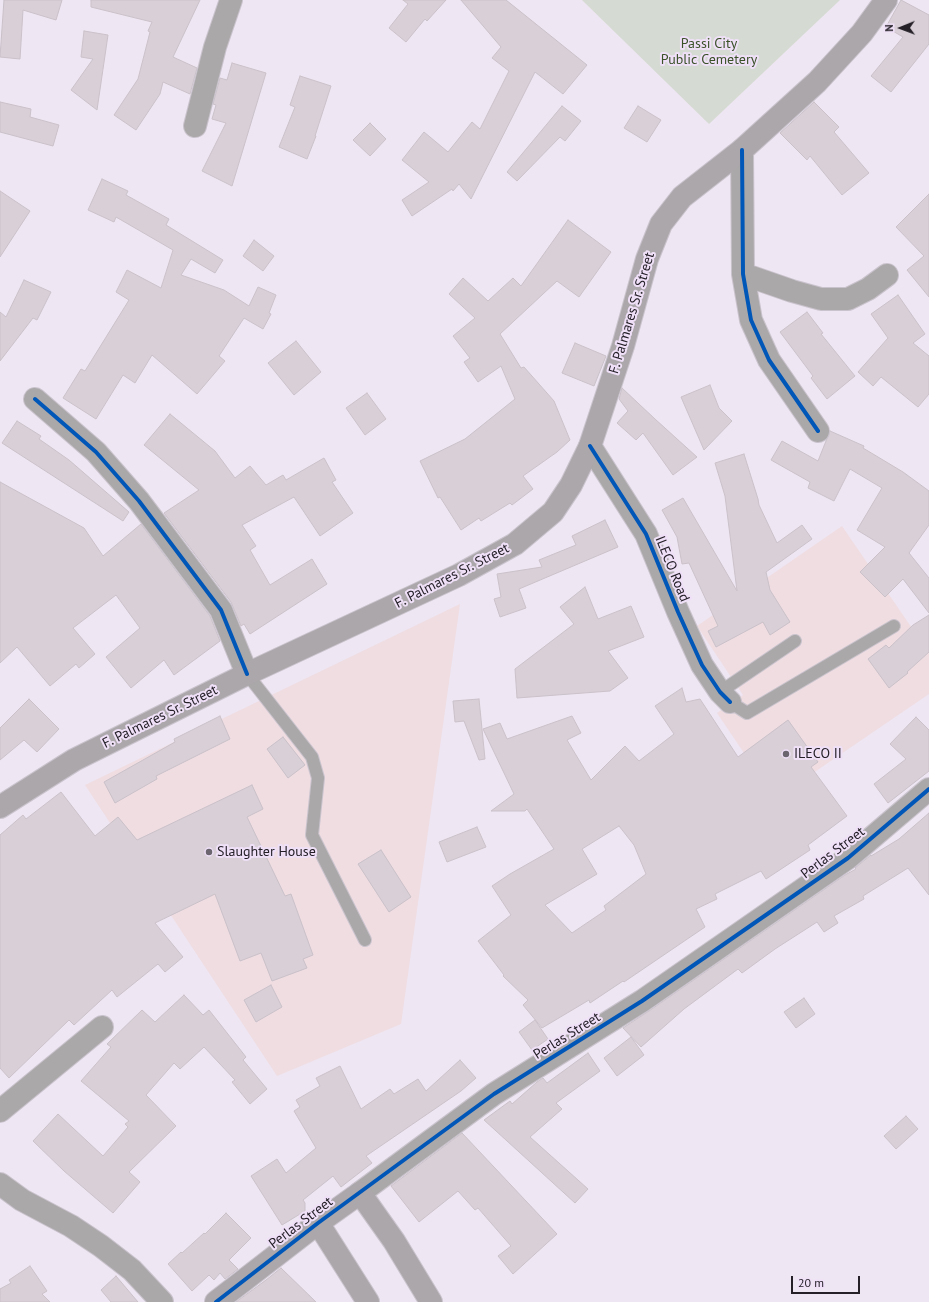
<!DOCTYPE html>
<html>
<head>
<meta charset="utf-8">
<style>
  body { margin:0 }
  #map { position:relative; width:929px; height:1302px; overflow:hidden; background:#eee6f2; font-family:"PT Sans",sans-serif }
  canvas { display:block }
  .north { position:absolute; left:881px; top:8px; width:40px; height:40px; -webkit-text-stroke:3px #efe0f8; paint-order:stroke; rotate:269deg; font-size:11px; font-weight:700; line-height:16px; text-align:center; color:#252028 }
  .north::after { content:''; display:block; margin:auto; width:14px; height:18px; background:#252028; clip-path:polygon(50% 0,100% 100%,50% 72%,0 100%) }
  .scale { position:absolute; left:791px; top:1276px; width:69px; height:18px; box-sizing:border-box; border:2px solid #252028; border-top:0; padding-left:5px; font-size:12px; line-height:14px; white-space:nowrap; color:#252028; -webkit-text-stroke:3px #efe0f8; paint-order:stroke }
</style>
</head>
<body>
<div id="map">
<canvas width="929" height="1302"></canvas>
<div class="north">N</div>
<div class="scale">20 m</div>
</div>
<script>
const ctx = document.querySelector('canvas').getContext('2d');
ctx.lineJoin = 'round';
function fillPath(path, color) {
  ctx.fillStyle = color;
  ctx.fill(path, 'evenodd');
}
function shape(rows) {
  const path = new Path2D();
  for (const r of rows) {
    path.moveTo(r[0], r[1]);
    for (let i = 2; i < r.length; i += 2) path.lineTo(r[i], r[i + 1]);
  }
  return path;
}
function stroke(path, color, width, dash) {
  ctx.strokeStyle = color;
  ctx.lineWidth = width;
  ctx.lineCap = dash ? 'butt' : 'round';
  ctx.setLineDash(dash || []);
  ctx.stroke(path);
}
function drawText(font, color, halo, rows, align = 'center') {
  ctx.font = font + ' "PT Sans",sans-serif';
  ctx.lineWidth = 4;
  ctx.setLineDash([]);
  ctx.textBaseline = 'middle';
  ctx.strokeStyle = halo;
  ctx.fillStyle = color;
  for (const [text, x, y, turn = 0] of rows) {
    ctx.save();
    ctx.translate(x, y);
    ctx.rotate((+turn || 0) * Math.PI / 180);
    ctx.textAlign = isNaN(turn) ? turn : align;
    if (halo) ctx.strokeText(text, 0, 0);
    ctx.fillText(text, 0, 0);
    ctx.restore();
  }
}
const industrial = shape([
  [842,526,929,653,929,694,775,799,717,713,743,695,697,626],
  [460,604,401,1024,277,1076,85,785]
]);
const green = shape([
  [582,0,840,0,709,124]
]);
const building = shape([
  [4,0,62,0,56,20,23,10,20,59,0,57,4,0],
  [91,0,200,0,173,57,197,68,190,94,163,82,160,94,136,130,114,115,138,79,150,32,148,31,152,22,91,7,91,0],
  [403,0,446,0,427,21,425,19,406,42,389,28,408,4,403,0],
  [461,0,506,0,587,65,563,94,535,72,471,199,459,184,453,191,452,189,412,216,402,200,429,182,402,160,424,132,448,152,472,122,480,129,509,71,492,58,501,47,461,0],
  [901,0,929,15,929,44,891,92,871,76,903,37,886,27,901,0],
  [84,31,108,35,97,110,71,90,93,59,81,57,84,31],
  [232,63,266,73,232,186,202,171,226,123,212,119,216,105,213,104,220,78,227,80,232,63],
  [300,76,331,86,315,136,316,136,307,159,279,147,295,107,290,105,300,76],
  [0,102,31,109,30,117,59,125,53,146,0,132,0,102],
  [814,102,839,127,834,132,869,173,842,195,810,156,807,160,780,133,814,102],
  [562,106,581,121,565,141,560,137,517,181,507,172,562,106],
  [638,106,661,120,647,142,624,128,638,106],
  [370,123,386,139,370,156,353,140,370,123],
  [102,179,128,191,126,195,169,219,166,225,223,260,215,273,191,259,181,275,224,290,249,306,258,287,276,295,269,313,271,314,263,329,244,318,219,356,225,361,197,394,152,355,135,383,123,375,96,419,63,398,81,369,85,371,129,300,116,292,127,270,161,288,173,250,116,217,114,222,88,210,102,179],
  [0,191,30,211,0,257,0,191],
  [929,194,929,297,907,270,924,256,896,227,929,194],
  [568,220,611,252,579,297,557,281,500,334,521,368,524,367,554,401,570,440,557,452,523,476,533,489,512,505,510,503,481,521,479,518,461,530,440,497,438,498,420,461,465,439,515,399,501,366,478,382,464,362,470,358,453,336,475,318,449,294,463,278,488,301,513,278,521,286,568,220],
  [254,240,274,256,263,271,243,256,254,240],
  [24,280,51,292,37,320,33,318,0,361,0,312,6,317,24,280],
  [898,295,925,334,913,343,929,356,929,394,918,407,881,377,873,386,858,372,888,338,871,314,898,295],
  [807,312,823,333,821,334,855,376,827,399,811,378,813,376,780,332,807,312],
  [296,341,321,372,294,395,268,363,296,341],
  [575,343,606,356,594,386,562,373,575,343],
  [710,385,719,408,732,421,704,450,681,397,710,385],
  [622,388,655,419,697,457,673,475,643,433,636,440,617,423,628,411,619,399,622,388],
  [367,393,386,419,365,435,346,408,367,393],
  [170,414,215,451,235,478,250,466,266,485,283,475,286,480,324,458,336,480,332,482,353,513,320,536,294,497,242,525,256,546,250,550,270,585,312,559,327,584,250,634,244,624,241,626,231,602,164,513,199,490,144,445,170,414],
  [17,421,41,436,39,439,69,460,129,512,123,521,2,443,17,421],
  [830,431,864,446,863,448,903,472,929,491,929,525,909,553,929,578,929,613,903,579,885,597,860,572,885,547,857,530,882,488,850,469,834,501,808,488,810,482,771,460,782,441,818,461,830,431],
  [744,454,758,499,759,505,777,543,802,525,812,539,766,572,770,590,790,622,770,635,763,622,716,647,708,631,718,626,689,563,682,564,677,537,662,510,683,498,737,591,725,496,715,463,744,454],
  [0,482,84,528,103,556,141,524,210,616,220,641,174,675,164,660,131,688,106,657,140,628,116,595,73,628,95,654,79,668,76,664,50,686,17,647,0,663,0,482],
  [605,520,618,547,519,589,526,608,500,617,494,599,501,597,497,574,542,567,539,560,576,545,572,536,605,520],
  [585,587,598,619,631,606,644,637,608,651,628,678,610,691,517,698,515,669,574,624,560,607,585,587],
  [929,615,929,652,907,672,908,673,889,688,868,659,886,645,889,648,913,625,929,615],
  [682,688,686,702,700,699,738,757,788,720,818,762,811,767,847,816,808,845,810,850,766,879,761,871,715,894,717,899,696,909,705,927,624,982,623,981,590,1003,589,1000,542,1028,523,1005,528,1000,503,976,504,975,478,941,511,915,492,886,510,874,554,849,527,809,525,811,491,811,514,794,483,729,500,723,507,739,572,716,581,733,567,740,591,780,625,746,639,761,674,734,655,706,682,688],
  [619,826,634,845,646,874,604,906,606,910,572,933,545,905,597,874,582,849,619,826],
  [29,699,59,729,37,752,24,740,0,760,0,728,29,699],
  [479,699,485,759,479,760,464,721,455,722,453,701,479,699],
  [220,716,230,739,156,776,157,779,115,803,104,782,175,742,174,739,220,716],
  [916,717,929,730,929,771,888,803,874,784,906,759,890,744,916,717],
  [283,737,305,765,288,778,267,749,283,737],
  [252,785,263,809,247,817,285,896,291,894,313,955,303,959,307,968,272,981,261,953,240,961,215,894,155,923,183,957,165,972,158,964,117,997,112,990,74,1025,69,1020,9,1078,0,1068,0,835,23,815,26,819,61,792,95,836,118,817,137,840,252,785],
  [929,813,929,895,908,868,863,896,864,899,834,916,838,923,824,932,817,922,775,949,742,973,738,969,684,1009,641,1047,623,1028,649,1011,845,875,856,869,855,868,871,855,871,856,899,839,929,813],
  [477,827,486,847,447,862,439,842,477,827],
  [381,850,411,897,389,912,358,864,381,850],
  [271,985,282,1007,256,1022,244,1000,271,985],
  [184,995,203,1015,209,1010,246,1057,243,1060,267,1089,250,1104,232,1082,235,1080,204,1047,180,1069,174,1063,146,1095,176,1126,129,1172,140,1182,113,1213,64,1171,33,1141,58,1114,103,1156,128,1127,125,1124,129,1121,81,1081,111,1047,107,1044,142,1010,155,1022,184,995],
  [804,998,815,1014,796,1028,784,1012,804,998],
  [535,1020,548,1039,532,1050,519,1032,535,1020],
  [631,1037,644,1055,617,1076,604,1058,631,1037],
  [588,1053,600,1071,556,1103,562,1109,530,1137,588,1189,575,1203,484,1120,510,1101,512,1104,537,1082,543,1078,547,1083,588,1053],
  [460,1060,476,1078,461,1091,366,1156,372,1163,341,1187,333,1176,303,1200,305,1203,305,1211,282,1225,251,1176,277,1159,286,1173,316,1148,294,1111,300,1107,296,1100,320,1086,316,1078,340,1066,361,1109,390,1089,394,1094,418,1079,426,1091,460,1060],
  [906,1116,918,1129,896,1149,884,1136,906,1116],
  [462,1133,557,1234,513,1274,498,1256,511,1246,478,1208,475,1210,458,1191,419,1222,391,1186,462,1133],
  [226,1213,251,1238,229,1260,238,1269,225,1279,220,1273,214,1280,209,1275,192,1291,168,1264,181,1252,182,1253,204,1233,205,1234,226,1213],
  [30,1266,47,1291,42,1294,50,1302,0,1302,0,1289,11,1283,9,1280,30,1266],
  [281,1268,316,1302,236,1302,266,1280,281,1268],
  [116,1276,138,1302,111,1302,101,1290,116,1276]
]);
const lane = shape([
  [247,674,312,757,318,778,312,835,365,940],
  [720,692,795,641],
  [730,702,747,713,894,626]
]);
const street = shape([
  [195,126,215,47,231,0],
  [742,150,743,274,751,320,769,360,818,431],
  [743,274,792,291,821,299,848,299,868,289,887,275],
  [35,399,96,452,139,501,221,610,247,674],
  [590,446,646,534,678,612,702,665,720,692,730,702],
  [0,1111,102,1027],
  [0,1184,22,1200,71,1226,101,1246,132,1270,162,1302],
  [360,1193,494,1094,642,1001,848,858,929,789]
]);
const secondary = shape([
  [0,807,74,760,247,674,459,575,515,544,553,512,571,485,590,446,623,346,647,259,661,224,682,197,742,150,817,82,862,33,886,0],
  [318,1223,368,1302],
  [216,1302,318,1223,360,1193,394,1241,431,1302]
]);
const cycleway = shape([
  [742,150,743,274,751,320,769,360,818,431],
  [35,399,96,452,139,501,221,610,247,674],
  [590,446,646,534,678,612,702,665,720,692,730,702],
  [216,1302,318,1223,494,1094,642,1001,848,858,929,789]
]);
const markers = [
  [786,754,4,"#6b656f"],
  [209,852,4,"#6b656f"]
];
const parkNames = [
  ["Passi City",709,44],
  ["Public Cemetery",709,60]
];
const streetNames = [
  ["F. Palmares Sr. Street",632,313,-73],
  ["ILECO Road",672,569,68],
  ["F. Palmares Sr. Street",452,576,-27],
  ["F. Palmares Sr. Street",160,717,-26],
  ["Perlas Street",833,853,-37],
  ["Perlas Street",567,1036,-32],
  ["Perlas Street",301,1223,-37]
];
const poiNames = [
  ["ILECO II",794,754],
  ["Slaughter House",217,852]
];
fillPath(industrial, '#efdde2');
fillPath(green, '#d5dad2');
fillPath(building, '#d8cfd7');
stroke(building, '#cac1c9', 1);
stroke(lane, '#c9c3cd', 14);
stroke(street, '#c9c3cd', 24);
stroke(secondary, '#c9c3cd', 24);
stroke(lane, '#aba8a9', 12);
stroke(street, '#aba8a9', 22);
stroke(secondary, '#aba7aa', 22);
stroke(cycleway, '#0057b8', 4);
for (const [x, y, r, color] of markers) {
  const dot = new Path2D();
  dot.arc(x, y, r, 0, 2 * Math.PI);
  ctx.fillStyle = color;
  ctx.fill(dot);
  stroke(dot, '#efe0f8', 1.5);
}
drawText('14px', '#3a5128', '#efe0f8', parkNames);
drawText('14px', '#252028', '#efe0f8', streetNames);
drawText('14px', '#252028', '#efe0f8', poiNames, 'left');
</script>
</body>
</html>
